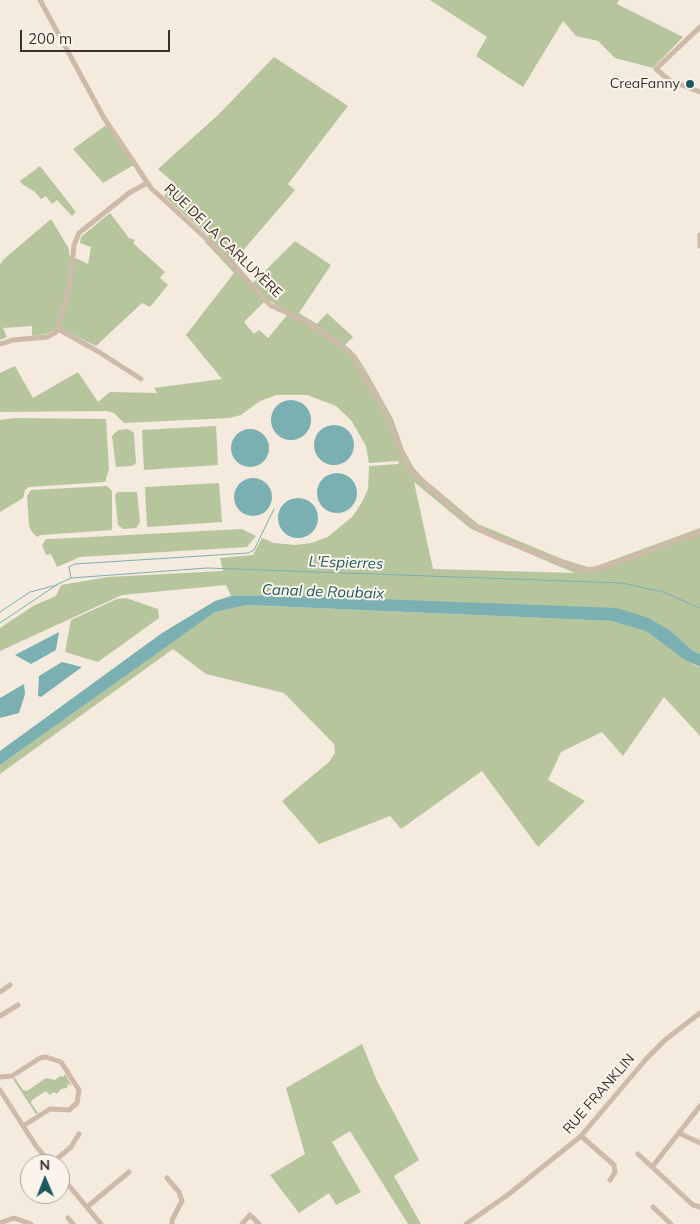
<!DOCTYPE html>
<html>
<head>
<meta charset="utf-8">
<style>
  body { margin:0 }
  #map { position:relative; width:700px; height:1224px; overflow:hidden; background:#f4eade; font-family:Mulish,sans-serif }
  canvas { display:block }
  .north { position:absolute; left:20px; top:1154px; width:50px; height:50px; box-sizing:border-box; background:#fbf4eb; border:1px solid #aea59d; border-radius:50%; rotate:359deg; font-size:14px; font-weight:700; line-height:20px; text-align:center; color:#3a2f29 }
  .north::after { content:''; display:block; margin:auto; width:18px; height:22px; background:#1c5a5f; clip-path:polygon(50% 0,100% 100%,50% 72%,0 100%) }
  .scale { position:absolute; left:20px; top:30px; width:150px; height:22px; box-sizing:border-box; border:2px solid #3a2f29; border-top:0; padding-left:6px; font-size:15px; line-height:18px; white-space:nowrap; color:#3a2f29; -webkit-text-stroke:4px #fbf4eb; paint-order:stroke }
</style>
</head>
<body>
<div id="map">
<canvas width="700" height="1224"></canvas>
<div class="north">N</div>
<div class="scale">200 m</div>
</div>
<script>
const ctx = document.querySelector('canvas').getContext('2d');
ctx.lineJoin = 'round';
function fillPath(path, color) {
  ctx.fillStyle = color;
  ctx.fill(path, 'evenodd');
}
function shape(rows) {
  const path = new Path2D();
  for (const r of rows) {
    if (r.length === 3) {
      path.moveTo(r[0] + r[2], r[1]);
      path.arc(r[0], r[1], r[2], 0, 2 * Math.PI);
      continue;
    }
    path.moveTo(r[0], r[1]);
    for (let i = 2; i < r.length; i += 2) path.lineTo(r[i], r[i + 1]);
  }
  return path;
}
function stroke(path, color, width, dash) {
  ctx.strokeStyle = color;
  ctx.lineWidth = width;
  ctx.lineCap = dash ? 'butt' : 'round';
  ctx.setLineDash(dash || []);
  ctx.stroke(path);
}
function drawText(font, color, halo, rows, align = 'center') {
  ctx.font = font + ' Mulish,sans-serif';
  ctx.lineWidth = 4;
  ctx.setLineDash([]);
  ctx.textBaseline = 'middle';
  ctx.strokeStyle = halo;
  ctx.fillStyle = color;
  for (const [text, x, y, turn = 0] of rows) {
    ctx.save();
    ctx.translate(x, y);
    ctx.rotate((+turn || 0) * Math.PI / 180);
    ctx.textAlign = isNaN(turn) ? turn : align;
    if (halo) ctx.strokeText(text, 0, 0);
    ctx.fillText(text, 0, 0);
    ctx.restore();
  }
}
const green = shape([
  [430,0,619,0,617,4,683,37,653,68,615,58,598,41,576,36,563,21,523,87,476,56,487,37],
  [274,57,348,106,288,184,295,190,234,261,253,283,295,241,331,265,299,313,317,324,327,313,353,337,345,345,356,355,368,374,393,419,404,450,414,468,423,478,478,524,562,559,591,568,700,528,700,654,693,651,671,631,649,618,271,595,231,596,226,585,122,595,0,651,0,628,33,606,56,596,61,585,108,577,223,571,220,558,253,555,262,538,274,543,295,545,311,543,328,537,353,516,362,502,368,489,369,466,399,464,398,461,369,463,366,446,351,420,336,406,307,395,277,395,260,401,241,415,229,418,124,423,114,413,106,411,0,412,0,373,15,366,33,398,78,372,98,402,110,392,157,393,154,388,222,379,186,335,234,273,205,242,209,237,164,196,175,184,158,169,218,115],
  [267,299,289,313,268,338,259,330,254,334,244,322],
  [414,482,471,529,575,573,433,569],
  [109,123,137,163,103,183,73,149],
  [40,166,76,212,72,216,57,200,52,204,46,196,41,199,35,192,22,184,20,181],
  [110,213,129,238,135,240,133,243,165,272,160,278,168,285,150,307,142,303,96,346,56,326,54,330,46,334,32,336,32,326,3,328,7,337,0,340,0,265,3,260,51,219,69,249,69,255,88,264,91,247,80,243,81,237],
  [14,418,106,419,109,469,105,482,29,487,25,490,23,498,0,512,0,420],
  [216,426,218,465,144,470,142,430],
  [128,429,134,433,136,463,132,466,116,467,112,436,118,430],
  [219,483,222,522,147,527,145,487],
  [107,486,112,491,112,530,41,535,37,537,32,532,29,526,27,496,31,490],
  [118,492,137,492,140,522,136,528,123,529,118,525,115,495],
  [242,529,256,536,247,547,80,557,57,567,51,554,46,555,42,545,46,539,53,539],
  [126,598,158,609,159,618,98,662,65,652,71,620,117,599],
  [247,605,612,621,629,625,646,631,695,666,700,667,700,736,664,697,623,756,602,732,561,752,548,780,585,801,538,847,482,771,401,829,390,816,319,844,282,801,329,762,335,753,334,744,284,693,206,674,173,649,0,774,0,765,174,640,215,612],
  [362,1044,377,1081,419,1160,394,1176,421,1224,408,1224,350,1131,332,1142,361,1192,336,1205,329,1193,299,1213,270,1175,305,1154,286,1088],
  [65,1074,72,1086,68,1084,67,1088,61,1089,57,1094,54,1092,50,1095,46,1091,32,1100,31,1103,38,1113,36,1114,13,1079,15,1078,23,1090,27,1091,46,1078,55,1080,60,1076,63,1077]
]);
const water = shape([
  [291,420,20],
  [334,445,20],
  [250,448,19],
  [337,493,20],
  [253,497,19],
  [298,518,20],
  [271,595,617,608,649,618,671,631,693,651,700,654,700,667,685,660,646,631,612,621,247,605,215,612,0,765,0,751,162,633,215,601,231,596],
  [59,632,56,650,31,664,15,655],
  [62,662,82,667,41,697,38,696,39,676],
  [24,684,25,694,19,713,0,718,0,698]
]);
const stream = shape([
  [71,578,69,567,75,564,248,553,254,550,274,509],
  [0,612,30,592,57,585],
  [0,623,58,584,71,578,207,568,622,583,663,592,700,608]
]);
const street = shape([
  [40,0,104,118,151,188,223,254,270,305,307,322,350,352,380,402,409,469,461,516,477,528,500,539,573,567,587,570,602,568,700,532],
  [700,27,656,69,669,80,700,92],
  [700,235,700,246],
  [58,329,99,352,141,379],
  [0,344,13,340,47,337,56,332,69,290,74,245,79,233,129,193,147,183],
  [0,992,10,985],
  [0,1016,18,1005],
  [0,1077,12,1076,40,1058,46,1057,61,1062,79,1090,77,1103,69,1110,50,1109,23,1126],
  [0,1090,36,1146,51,1164],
  [679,1133,700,1143],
  [581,1136,614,1165,615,1172,610,1180],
  [638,1154,693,1205,700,1207],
  [51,1164,71,1147,79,1134],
  [652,1167,700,1106],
  [60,1175,101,1224],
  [167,1178,179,1192,182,1201,172,1220,172,1224],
  [87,1207,129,1172],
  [653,1207,671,1224],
  [68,1218,73,1224],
  [0,1223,14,1218,31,1224],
  [242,1224,250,1215,259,1224],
  [466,1224,509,1194,581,1136,647,1058,665,1040,700,1013]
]);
const markers = [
  [690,84,5,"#1c5a5f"]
];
const poiNames = [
  ["CreaFanny",680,84]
];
const streetNames = [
  ["RUE DE LA CARLUYÈRE",223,241,44],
  ["RUE FRANKLIN",599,1094,-49]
];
const waterNames = [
  ["L'Espierres",346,563,2],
  ["Canal de Roubaix",323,592,2]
];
fillPath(green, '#b7c59d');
fillPath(water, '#7bb0b3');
stroke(stream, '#7bb0b3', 1);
stroke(street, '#cebaa9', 5);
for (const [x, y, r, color] of markers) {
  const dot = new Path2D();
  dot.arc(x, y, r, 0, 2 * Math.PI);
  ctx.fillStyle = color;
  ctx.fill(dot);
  stroke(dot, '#fbf4eb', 2);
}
drawText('14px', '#3a2f29', '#fbf4eb', poiNames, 'right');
drawText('14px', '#3a2f29', '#fbf4eb', streetNames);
drawText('italic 15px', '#1c5a5f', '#fbf4eb', waterNames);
</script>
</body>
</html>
